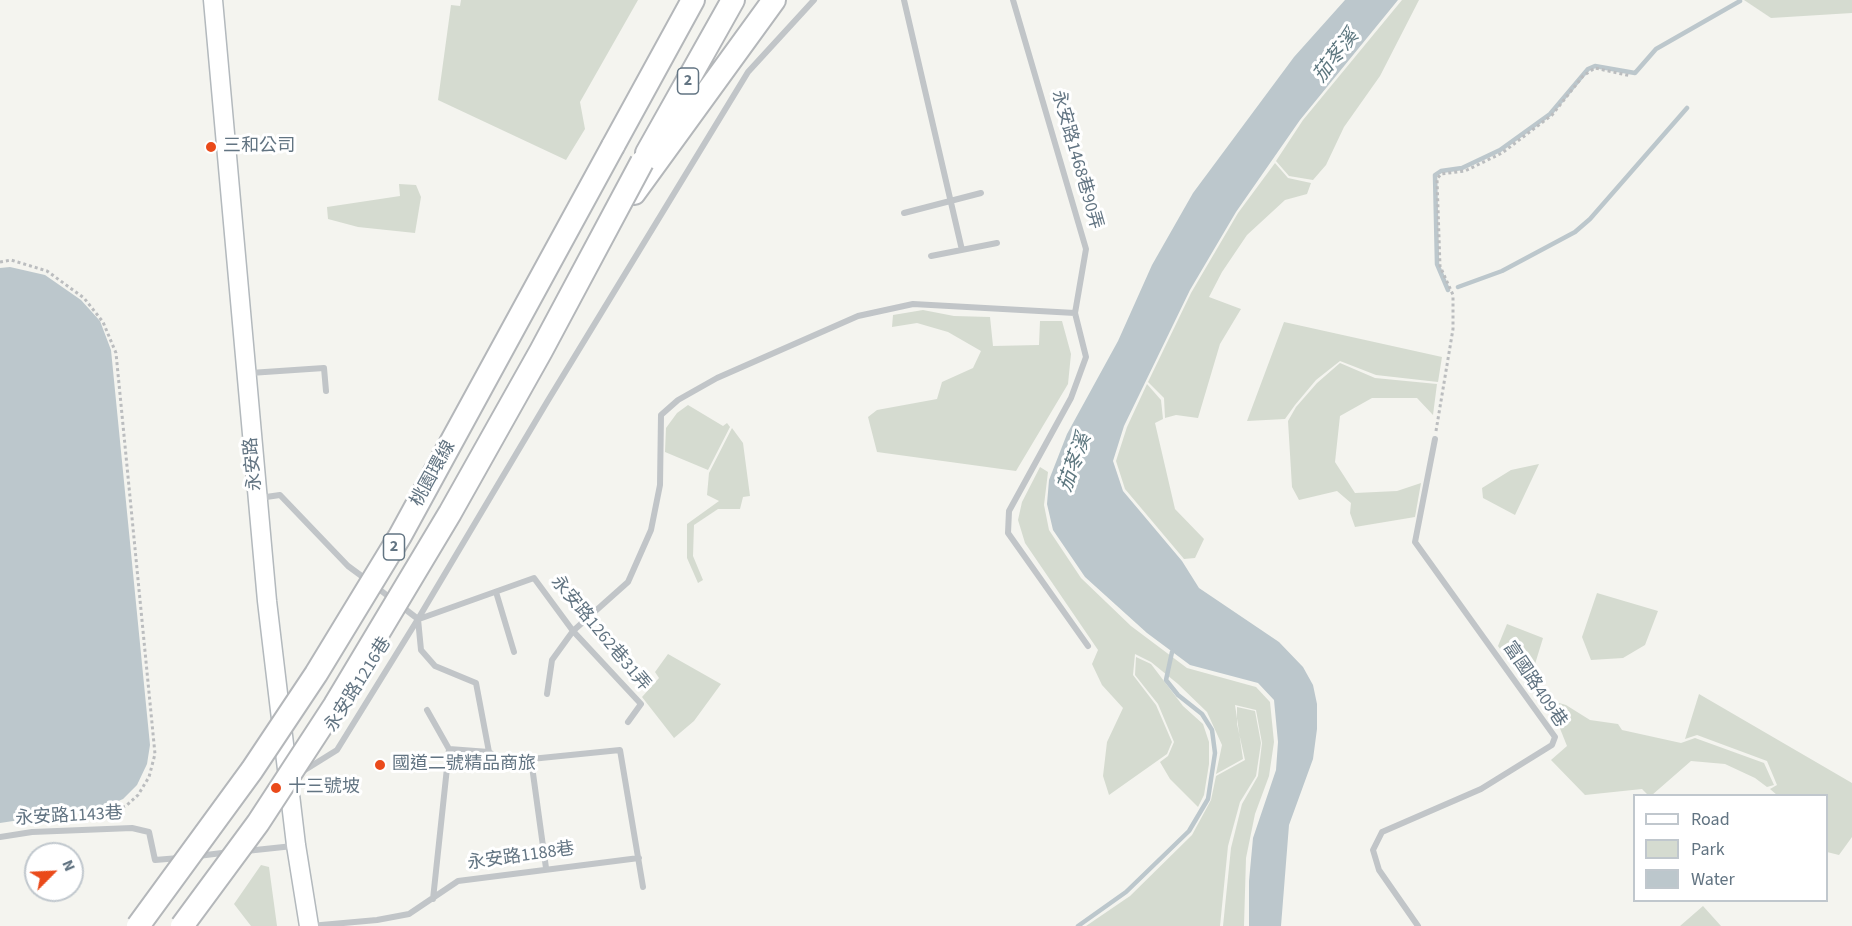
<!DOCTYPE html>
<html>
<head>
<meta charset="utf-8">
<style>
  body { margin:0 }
  #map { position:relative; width:1852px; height:926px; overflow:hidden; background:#f4f4ef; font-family:"Source Sans 3",sans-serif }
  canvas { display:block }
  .legend { position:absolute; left:1633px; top:794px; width:195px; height:108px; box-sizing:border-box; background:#fff; border:2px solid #c0c7cd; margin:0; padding:8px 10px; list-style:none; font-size:18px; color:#627482 }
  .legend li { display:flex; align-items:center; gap:12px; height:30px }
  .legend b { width:30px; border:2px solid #c0c7cd }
  .north { position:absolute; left:24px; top:842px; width:60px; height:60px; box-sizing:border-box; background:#fff; border:2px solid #c0c7cd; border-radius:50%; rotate:66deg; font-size:16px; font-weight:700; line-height:24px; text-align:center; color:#627482 }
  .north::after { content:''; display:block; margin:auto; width:21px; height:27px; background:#ea4a1a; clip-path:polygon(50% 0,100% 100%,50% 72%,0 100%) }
</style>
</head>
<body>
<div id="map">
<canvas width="1852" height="926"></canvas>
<ul class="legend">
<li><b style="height:8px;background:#fff"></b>Road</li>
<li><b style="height:16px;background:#d5dbd0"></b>Park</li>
<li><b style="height:16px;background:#bcc7cc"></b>Water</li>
</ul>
<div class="north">N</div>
</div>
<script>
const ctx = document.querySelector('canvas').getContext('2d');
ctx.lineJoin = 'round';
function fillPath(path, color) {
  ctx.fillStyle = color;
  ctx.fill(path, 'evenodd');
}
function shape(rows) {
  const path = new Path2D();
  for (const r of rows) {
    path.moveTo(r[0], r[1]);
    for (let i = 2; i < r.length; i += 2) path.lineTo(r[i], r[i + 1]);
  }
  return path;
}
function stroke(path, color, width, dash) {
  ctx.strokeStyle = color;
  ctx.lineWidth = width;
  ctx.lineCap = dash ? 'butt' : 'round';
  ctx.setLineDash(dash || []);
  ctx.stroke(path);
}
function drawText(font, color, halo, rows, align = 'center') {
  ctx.font = font + ' "Source Sans 3","Noto Sans TC",sans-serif';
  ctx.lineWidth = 6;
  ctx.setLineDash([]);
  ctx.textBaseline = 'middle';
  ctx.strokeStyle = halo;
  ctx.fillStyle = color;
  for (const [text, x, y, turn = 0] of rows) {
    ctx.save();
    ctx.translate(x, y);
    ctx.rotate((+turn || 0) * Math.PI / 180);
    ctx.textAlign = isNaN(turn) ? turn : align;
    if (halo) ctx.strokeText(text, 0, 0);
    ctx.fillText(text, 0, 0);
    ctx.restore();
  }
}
const green = shape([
  [461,0,638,0,580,102,585,129,566,160,438,100,451,5,460,6],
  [1402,0,1419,0,1380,76,1344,127,1326,165,1313,180,1289,176,1276,161,1303,120],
  [1744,0,1852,0,1852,13,1771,18],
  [1275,163,1288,178,1311,183,1307,194,1285,200,1247,235,1222,272,1209,297,1241,309,1220,344,1198,418,1176,415,1165,418,1164,398,1148,382,1191,293,1238,213],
  [399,184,416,185,421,197,415,233,358,227,328,219,327,207,400,196],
  [923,310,954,316,990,317,993,346,1039,345,1040,321,1062,321,1071,354,1068,384,1016,471,877,452,868,417,877,410,937,399,942,382,973,368,981,351,948,332,917,323,892,327,893,315],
  [1284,322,1442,357,1438,382,1376,375,1340,361,1316,380,1295,405,1285,419,1247,421],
  [1340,363,1375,378,1437,384,1433,415,1417,398,1372,398,1340,416,1335,462,1355,493,1397,491,1421,483,1415,517,1355,527,1350,513,1351,503,1337,491,1299,500,1292,487,1288,421,1296,407,1317,383],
  [1147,384,1161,400,1163,419,1155,423,1175,509,1204,539,1195,558,1184,559,1125,489,1116,461,1127,427],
  [688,405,723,426,727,423,730,427,708,470,665,452,666,428,677,413],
  [732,428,743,443,750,496,743,497,740,509,718,509,694,525,693,556,703,580,698,583,687,558,687,524,719,501,707,495,709,473],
  [1539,464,1515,515,1483,498,1482,488,1511,470],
  [1040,467,1048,472,1044,505,1049,530,1081,578,1131,626,1187,668,1256,687,1270,702,1274,742,1269,776,1255,814,1246,858,1244,926,1223,926,1231,848,1242,804,1258,776,1262,743,1256,710,1235,705,1243,759,1216,774,1222,745,1207,712,1178,684,1151,662,1135,654,1133,675,1156,705,1172,742,1167,754,1109,795,1103,776,1107,742,1123,708,1102,685,1092,664,1098,650,1025,543,1018,520,1022,502],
  [1597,593,1658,611,1645,645,1623,658,1591,660,1582,637],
  [1507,624,1543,638,1528,687,1498,646],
  [668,654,721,684,694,721,674,738,642,697,659,678,655,672],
  [1136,657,1151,664,1183,706,1203,724,1209,742,1209,764,1204,795,1198,807,1170,779,1160,762,1168,756,1174,742,1158,704,1135,675],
  [1699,694,1852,783,1852,837,1839,855,1827,852,1826,796,1777,795,1770,789,1777,785,1767,761,1697,735,1685,739],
  [1542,698,1566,705,1590,720,1618,724,1622,730,1681,743,1695,738,1764,763,1774,785,1767,787,1755,778,1725,764,1691,761,1652,795,1648,795,1642,789,1585,795,1551,760,1567,746,1557,721],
  [1237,707,1255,711,1261,743,1256,776,1240,802,1228,846,1220,926,1086,926,1130,896,1192,835,1211,800,1216,776,1245,760,1237,724],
  [261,865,269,867,277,926,251,926,234,904],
  [1703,906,1721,926,1680,926]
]);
const water = shape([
  [1345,0,1398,0,1300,120,1236,212,1190,290,1124,426,1113,461,1123,491,1182,561,1199,588,1279,642,1303,667,1313,685,1317,704,1317,729,1313,759,1289,825,1281,926,1249,926,1249,881,1253,838,1276,770,1278,742,1274,700,1258,683,1190,665,1147,633,1085,577,1053,530,1047,504,1049,480,1067,434,1118,341,1152,265,1193,193,1294,57],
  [10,267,45,275,81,300,100,321,111,350,150,745,147,764,137,785,123,799,105,807,0,823,0,268]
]);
const stream = shape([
  [1458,287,1502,271,1575,232,1590,219,1687,108],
  [1448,290,1437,264,1435,175,1441,171,1462,168,1500,150,1550,114,1588,69,1595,66,1635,73,1656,49,1740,1],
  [1078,926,1126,892,1189,831,1208,799,1215,753,1212,730,1202,714,1178,695,1166,680,1172,652]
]);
const path = shape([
  [0,262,11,260,47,271,84,298,103,322,116,353,155,754,149,777,138,795,126,806,107,813,73,819],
  [1436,431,1453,329,1453,295,1440,266,1437,179,1441,174,1465,171,1502,153,1552,115,1583,76,1595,68,1631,76]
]);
const service = shape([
  [904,0,962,250],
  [1013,0,1086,249,1075,313,1086,357,1071,398,1009,511,1008,533,1088,646],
  [904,213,981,193],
  [931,256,997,243],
  [250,373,324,368,326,391],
  [259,498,280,495,348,566,367,580],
  [375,586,393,600],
  [496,592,514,652],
  [401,606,418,619,421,650,435,666,476,683,489,752],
  [419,619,534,578,573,631,641,704,628,722],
  [547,694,552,660,573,631,628,582,651,530,660,485,661,415,678,400,717,378,858,316,913,304,1075,313],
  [427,710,449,749,489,752,505,764,531,759,620,750,643,887],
  [531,759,546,868],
  [300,773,337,750,418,619,547,402,748,72,814,0],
  [0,837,32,832,132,828,149,832,155,860,179,858],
  [246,851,293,846],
  [198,856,230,852],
  [433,899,449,749],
  [310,926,377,920,409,914,458,881,639,858],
  [1418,926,1379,870,1373,850,1382,832,1481,789,1552,745,1555,737,1415,542,1435,439]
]);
const secondary = shape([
  [213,0,267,601,296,845,309,926]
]);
const motorway = shape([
  [613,146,693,0],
  [647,153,733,0],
  [634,193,774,0]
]);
const motorwayBridge = shape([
  [138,926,252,770,316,674,400,536,613,146],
  [182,926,258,823,335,705,450,513,541,351,642,162]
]);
const markers = [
  [211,147,6,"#ea4a1a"],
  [380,765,6,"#ea4a1a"],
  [276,788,6,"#ea4a1a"]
];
const shields = [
  [688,81,21],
  [394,547,21]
];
const shieldNames = [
  ["2",688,81],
  ["2",394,547]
];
const poiNames = [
  ["三和公司",223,147],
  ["國道二號精品商旅",392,765],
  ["十三號坡",288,788]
];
const streetNames = [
  ["永安路1468巷90弄",1076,160,74],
  ["永安路",254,464,-95],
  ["桃園環線",434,474,-61],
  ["永安路1262巷31弄",600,634,50],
  ["永安路1216巷",359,685,-58],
  ["富國路409巷",1534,685,56],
  ["永安路1143巷",69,817,-3],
  ["永安路1188巷",521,857,-8]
];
const waterNames = [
  ["茄苳溪",1337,57,-52],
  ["茄苳溪",1076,463,-70]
];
fillPath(green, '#d5dbd0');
fillPath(water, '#bcc7cc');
stroke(stream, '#bcc7cc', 4.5);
stroke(secondary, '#b3b9bd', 21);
stroke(motorway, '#b4b7ba', 26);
stroke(path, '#bbbdbf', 3, [3, 3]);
stroke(service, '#c1c5c8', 6);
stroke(secondary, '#fff', 18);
stroke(motorway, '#fff', 22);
stroke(motorwayBridge, '#b4b7ba', 26, []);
stroke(motorwayBridge, '#fff', 22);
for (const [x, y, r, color] of markers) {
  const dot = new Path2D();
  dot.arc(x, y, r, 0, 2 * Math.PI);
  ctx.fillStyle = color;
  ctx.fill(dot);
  stroke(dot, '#fff', 2);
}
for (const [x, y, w] of shields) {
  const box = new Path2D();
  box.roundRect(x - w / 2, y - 13, w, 26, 4.5);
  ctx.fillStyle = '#fff';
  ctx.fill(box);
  stroke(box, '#627482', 1.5);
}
drawText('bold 16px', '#627482', null, shieldNames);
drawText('18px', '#627482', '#fff', poiNames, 'left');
drawText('18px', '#627482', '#fff', streetNames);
drawText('italic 20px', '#5d777f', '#fff', waterNames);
</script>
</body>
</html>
